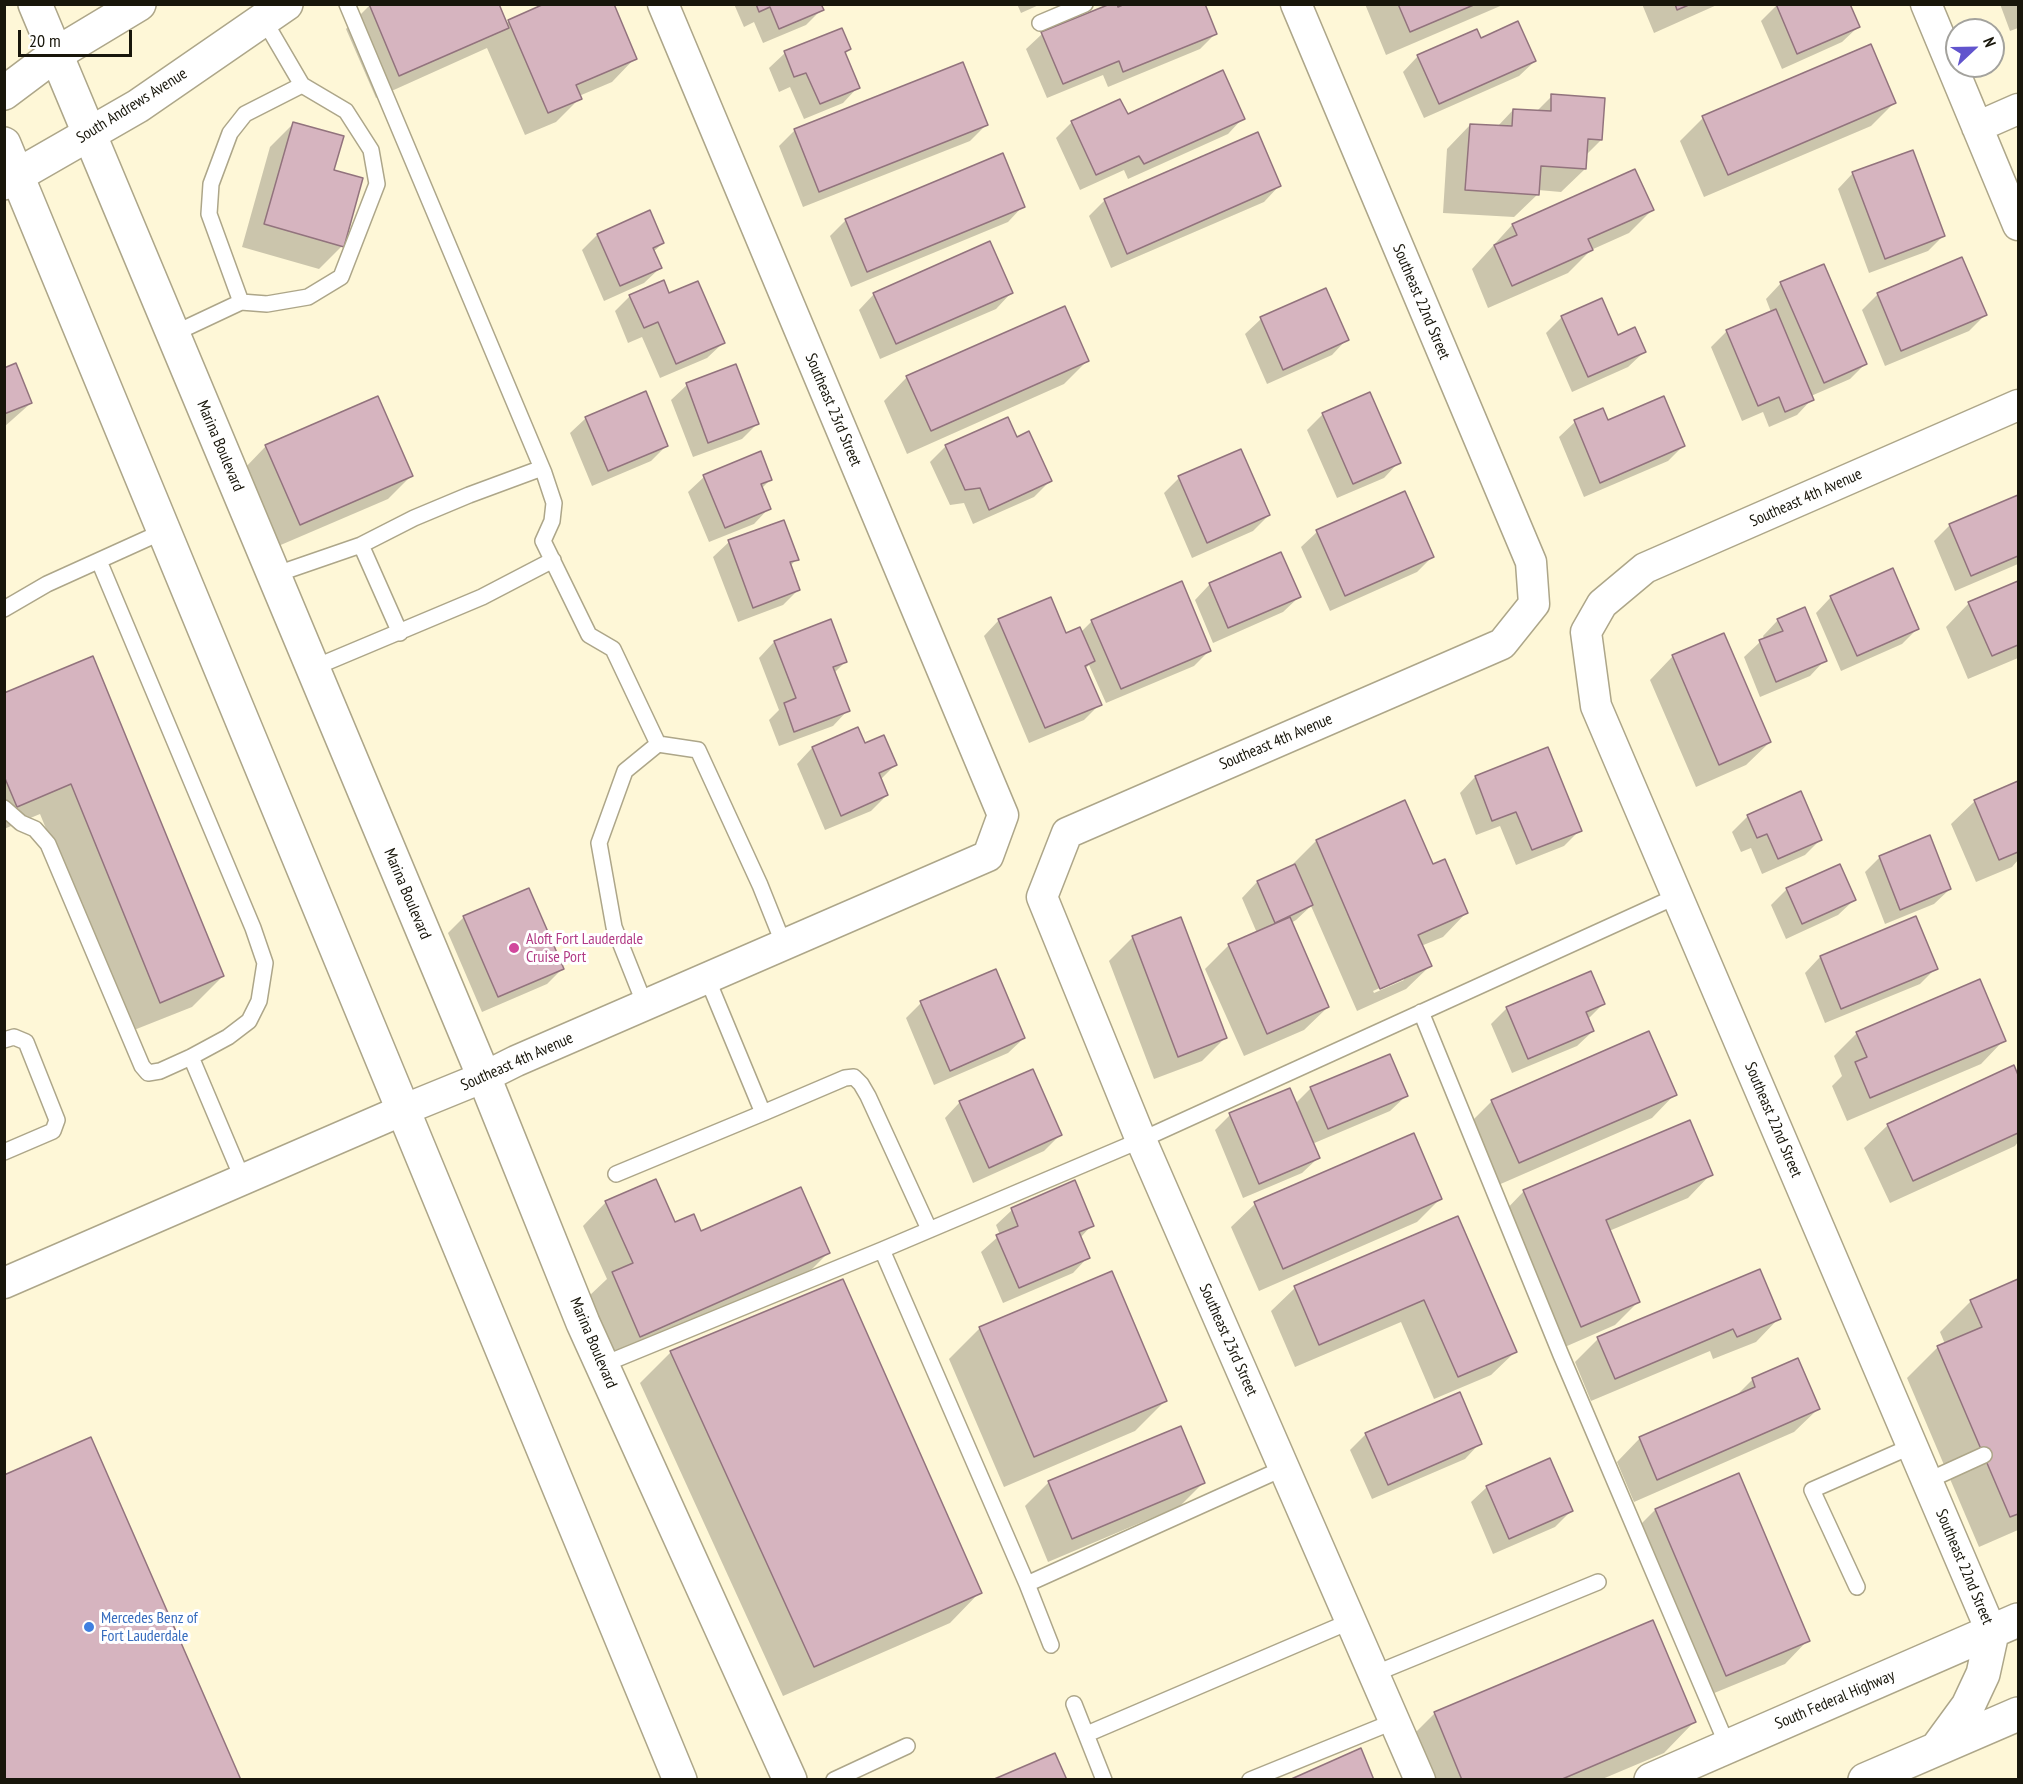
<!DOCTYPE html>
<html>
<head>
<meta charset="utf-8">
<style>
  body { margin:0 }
  #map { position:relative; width:2023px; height:1784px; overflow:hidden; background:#fef7d7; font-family:"PT Sans Narrow",sans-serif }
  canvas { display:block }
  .frame { position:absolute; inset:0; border:6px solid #18160b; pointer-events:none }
  .north { position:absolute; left:1945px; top:18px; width:60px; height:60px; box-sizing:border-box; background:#fff; border:2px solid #a3a29d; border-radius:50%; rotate:68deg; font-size:16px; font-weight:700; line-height:24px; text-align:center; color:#18160b }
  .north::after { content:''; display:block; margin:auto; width:21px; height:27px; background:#6154cd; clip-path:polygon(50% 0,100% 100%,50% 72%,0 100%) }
  .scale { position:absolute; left:18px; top:30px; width:114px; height:27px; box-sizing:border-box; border:3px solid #18160b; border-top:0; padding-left:8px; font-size:18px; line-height:21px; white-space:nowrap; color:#18160b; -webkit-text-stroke:4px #fff; paint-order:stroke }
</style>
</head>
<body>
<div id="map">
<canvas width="2023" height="1784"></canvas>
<div class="frame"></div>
<div class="north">N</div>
<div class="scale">20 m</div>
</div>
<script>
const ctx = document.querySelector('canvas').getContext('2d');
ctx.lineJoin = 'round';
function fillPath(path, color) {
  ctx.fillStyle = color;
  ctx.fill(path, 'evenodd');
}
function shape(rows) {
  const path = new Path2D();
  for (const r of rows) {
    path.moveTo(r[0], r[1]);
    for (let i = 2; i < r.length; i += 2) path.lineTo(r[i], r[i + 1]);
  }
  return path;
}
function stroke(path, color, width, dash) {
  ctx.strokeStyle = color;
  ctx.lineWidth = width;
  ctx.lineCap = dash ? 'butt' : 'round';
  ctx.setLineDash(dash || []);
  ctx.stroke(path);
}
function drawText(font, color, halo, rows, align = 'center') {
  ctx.font = font + ' "PT Sans Narrow",sans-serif';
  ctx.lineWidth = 6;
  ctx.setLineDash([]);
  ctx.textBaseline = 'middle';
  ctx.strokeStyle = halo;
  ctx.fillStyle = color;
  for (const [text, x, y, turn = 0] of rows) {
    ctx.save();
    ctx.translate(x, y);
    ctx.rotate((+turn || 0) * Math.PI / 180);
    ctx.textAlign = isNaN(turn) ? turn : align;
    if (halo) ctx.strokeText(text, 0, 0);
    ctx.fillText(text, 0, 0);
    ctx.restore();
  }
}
const shadow = shape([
  [371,4,506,24,509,21,635,58,612,82,579,96,580,98,556,122,525,135,487,48,376,98,346,29],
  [734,4,820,4,822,9,806,25,763,43,754,22,744,27],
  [1017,4,1041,4,1021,13],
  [1365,4,1505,4,1386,55],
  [1642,4,1719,4,1654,33],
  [1778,4,1858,27,1842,42,1782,69,1761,21],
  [2000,4,2018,4,2018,28,2010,31],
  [1117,9,1215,34,1200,49,1108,87,1103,75,1047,98,1026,49,1042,34],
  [1480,40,1535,61,1519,76,1424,118,1403,72,1418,56],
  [849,49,845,54,858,87,843,103,804,119,790,87,779,92,769,68,785,53],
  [962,64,986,125,970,141,803,207,779,146,794,131],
  [1552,96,1601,140,1586,155,1585,169,1561,192,1538,190,1538,194,1514,217,1443,213,1447,149,1470,125,1497,127,1513,110,1536,112],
  [1895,102,1871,126,1704,197,1680,141,1703,118],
  [1127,116,1243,118,1228,134,1128,179,1124,170,1080,190,1056,138,1072,122],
  [294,123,333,171,342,246,319,269,242,247,270,147],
  [1635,171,1652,210,1629,233,1591,250,1568,273,1488,308,1472,269,1512,225],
  [1853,173,1943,236,1928,251,1869,273,1838,189],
  [1279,186,1264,202,1111,268,1089,216,1105,200],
  [1023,206,1008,222,851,287,830,236,846,220],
  [597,235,663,243,653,252,660,268,644,283,604,301,582,250],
  [1781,283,1865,364,1850,379,1811,396,1812,399,1797,415,1769,427,1763,412,1742,421,1711,347,1726,332,1771,312,1766,299],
  [1011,293,996,309,880,359,859,310,874,294],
  [1878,294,1985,315,1969,331,1885,366,1862,310],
  [668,295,723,343,707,358,660,378,642,337,628,343,615,311,630,296],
  [1562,317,1644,352,1628,367,1572,392,1546,333],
  [1261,319,1347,339,1332,355,1267,384,1245,334],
  [1087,361,1064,384,907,454,884,401,907,377],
  [735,366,758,423,742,439,693,457,671,400,687,385],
  [4,370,31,403,4,427],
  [1369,394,1399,462,1384,478,1337,498,1307,430,1323,414],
  [586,418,666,446,651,461,592,486,570,433],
  [1608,421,1683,446,1668,461,1584,497,1559,437,1575,422],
  [1016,439,1050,481,1034,497,973,524,964,503,950,505,930,462,946,446],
  [266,446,411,476,388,499,276,547,243,470],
  [704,477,771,479,761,489,769,508,754,524,709,542,688,492],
  [1179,478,1269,515,1253,531,1192,558,1164,493],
  [2018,497,2018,564,1955,591,1934,541,1950,525],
  [1317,532,1432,557,1417,572,1330,611,1301,547],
  [729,542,797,559,790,566,798,590,783,605,738,622,713,557],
  [2018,582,2018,658,1968,679,1946,627,1969,603],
  [1210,584,1299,597,1283,612,1213,643,1195,600],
  [1831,597,1917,629,1902,644,1841,671,1816,613],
  [999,620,1065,635,1081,632,1092,621,1210,650,1194,666,1106,703,1089,665,1085,669,1100,704,1084,720,1029,743,984,636],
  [1778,620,1825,660,1810,676,1760,697,1744,657,1760,642,1765,640,1763,636],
  [830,621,846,661,834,673,848,710,833,726,779,746,769,720,779,710,759,658,774,642],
  [1673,656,1770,742,1746,765,1696,787,1650,680],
  [4,694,223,976,192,1007,129,1032,40,814,4,829],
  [857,729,864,745,895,765,880,780,887,795,871,811,825,830,797,764,812,748],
  [1547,749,1580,830,1564,846,1516,865,1500,826,1476,835,1460,793,1475,777],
  [2018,782,2018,860,2012,867,1976,882,1951,824,1975,801],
  [1748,816,1821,839,1805,855,1762,874,1751,848,1741,852,1732,832],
  [1316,841,1432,866,1466,913,1443,937,1421,946,1430,966,1406,989,1357,1011,1311,906,1296,920,1291,923,1328,1007,1304,1030,1244,1056,1205,969,1229,945,1257,933,1242,898,1257,882,1294,866,1293,864],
  [1404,977,1404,980,1374,993,1373,991],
  [1880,857,1950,889,1934,904,1885,924,1865,872],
  [1787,889,1854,900,1838,915,1786,939,1771,905],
  [464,917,562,969,547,984,482,1012,448,933],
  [1916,918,1936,968,1920,984,1825,1023,1805,973,1820,957],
  [1133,937,1226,1037,1202,1061,1154,1079,1109,961],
  [921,1003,1024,1038,1008,1053,934,1085,906,1018],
  [1603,1004,1588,1019,1593,1031,1577,1046,1512,1073,1491,1024,1507,1008],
  [1857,1033,2004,1040,1981,1064,1847,1121,1832,1086,1842,1076,1834,1056],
  [2014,1067,2018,1078,2018,1142,2015,1146,1890,1203,1864,1148,1888,1125],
  [1311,1088,1406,1096,1390,1111,1312,1144,1318,1158,1302,1173,1243,1198,1215,1130,1230,1115,1295,1104],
  [1675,1094,1652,1118,1496,1186,1469,1124,1492,1101],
  [960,1102,1060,1135,1044,1151,973,1183,945,1118],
  [1413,1135,1441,1198,1417,1222,1259,1291,1231,1227,1255,1204],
  [1711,1174,1688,1198,1609,1231,1638,1302,1615,1325,1558,1350,1501,1215,1524,1191],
  [606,1202,701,1233,828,1253,805,1276,616,1360,589,1296,607,1279,583,1226],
  [1012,1210,1092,1225,1080,1238,1088,1257,1073,1273,1003,1303,981,1252,1000,1235,996,1225],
  [1457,1218,1515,1352,1491,1375,1434,1399,1401,1322,1295,1367,1271,1311,1295,1288],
  [2018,1281,2018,1530,1979,1547,1907,1378,1938,1347,1945,1344,1940,1332,1971,1301],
  [1779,1318,1756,1342,1713,1359,1710,1351,1591,1401,1575,1362,1598,1339],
  [980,1328,1165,1401,1135,1431,1004,1487,949,1359],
  [671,1352,980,1592,950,1623,783,1696,640,1383],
  [1753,1379,1818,1409,1794,1432,1634,1502,1617,1462,1640,1438,1735,1397],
  [1459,1394,1480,1443,1465,1459,1372,1499,1350,1450,1366,1434],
  [1180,1427,1203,1483,1180,1506,1048,1562,1025,1506,1048,1483],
  [1487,1487,1571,1511,1555,1527,1493,1554,1471,1502],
  [1655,1510,1808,1640,1785,1664,1702,1698,1632,1533],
  [1435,1713,1694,1722,1664,1753,1600,1780,1419,1780,1404,1744]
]);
const building = shape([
  [369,4,499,4,509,28,399,76,369,4],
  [544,4,614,4,637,59,576,85,582,99,548,113,508,20,544,4],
  [756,4,821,4,824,10,779,29,770,7,759,12,756,4],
  [1110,4,1117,4,1118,7,1125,4,1205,4,1217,34,1123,72,1119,61,1063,84,1041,32,1110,4],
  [1398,4,1476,4,1410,32,1398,4],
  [1675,4,1691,4,1677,10,1675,4],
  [1776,4,1850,4,1860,27,1797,54,1776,4],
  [1518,21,1536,61,1439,104,1417,55,1477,29,1481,38,1518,21],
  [842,28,851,49,845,52,860,88,820,104,806,73,794,77,784,51,842,28],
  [1871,44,1896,103,1728,175,1702,116,1871,44],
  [963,62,988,125,819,192,794,129,963,62],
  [1223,70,1245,119,1144,164,1139,156,1096,175,1071,121,1120,99,1128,114,1223,70],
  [1551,94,1605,98,1602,140,1588,139,1586,169,1541,166,1539,195,1465,190,1470,124,1512,126,1513,109,1551,111,1551,94],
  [293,122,344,136,334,170,363,178,344,247,264,224,293,122],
  [1258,132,1281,186,1127,254,1104,199,1258,132],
  [1913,150,1945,236,1885,259,1852,172,1913,150],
  [1003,153,1025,207,867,272,845,219,1003,153],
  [1635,169,1654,210,1588,239,1593,250,1512,286,1494,245,1517,235,1512,224,1635,169],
  [650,210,664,243,653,248,662,268,620,286,597,234,650,210],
  [990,241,1013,293,896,344,873,293,990,241],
  [1962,257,1987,315,1901,351,1877,293,1962,257],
  [1824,264,1867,364,1824,383,1780,282,1824,264],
  [664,280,669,293,698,281,725,343,676,364,658,322,644,328,629,295,664,280],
  [1326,288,1349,340,1283,370,1260,317,1326,288],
  [1602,298,1618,335,1635,327,1646,352,1588,377,1561,316,1602,298],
  [1065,306,1089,361,931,431,906,376,1065,306],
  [1776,309,1814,400,1785,412,1779,397,1758,406,1726,330,1776,309],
  [16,363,32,403,4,414,4,368,16,363],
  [736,364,759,424,708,443,686,383,736,364],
  [646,391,668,446,608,471,585,417,646,391],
  [1370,392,1401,463,1353,484,1322,413,1370,392],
  [378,396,413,476,300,525,265,445,378,396],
  [1664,396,1685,446,1600,483,1574,420,1603,408,1608,420,1664,396],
  [1008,417,1017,437,1029,431,1052,481,989,510,980,488,965,490,945,445,1008,417],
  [1241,449,1270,515,1207,543,1178,476,1241,449],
  [761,451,772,480,761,484,771,509,725,528,703,475,761,451],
  [1405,491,1434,557,1345,596,1316,530,1405,491],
  [2018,495,2018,556,1971,576,1949,524,2018,495],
  [784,520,799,560,790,562,800,590,753,608,728,540,784,520],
  [1281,552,1301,597,1228,628,1209,583,1281,552],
  [1893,568,1919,629,1857,656,1830,596,1893,568],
  [1182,581,1211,651,1121,689,1091,620,1182,581],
  [2018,581,2018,645,1992,656,1968,602,2018,581],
  [1051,597,1066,633,1080,627,1095,661,1085,666,1102,705,1045,728,998,619,1051,597],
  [1805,607,1827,661,1776,682,1759,640,1783,631,1777,619,1805,607],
  [831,619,847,662,833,667,850,711,794,732,784,703,796,698,774,641,831,619],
  [1724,633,1771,742,1719,765,1672,655,1724,633],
  [93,656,224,976,160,1003,71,784,17,807,4,776,4,693,93,656],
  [858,727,865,743,884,735,897,765,879,773,888,795,841,816,812,747,858,727],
  [1548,747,1582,831,1532,850,1516,812,1492,821,1475,776,1548,747],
  [2018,781,2018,852,1999,860,1974,800,2018,781],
  [1801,791,1822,840,1778,859,1767,834,1757,838,1747,815,1801,791],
  [1405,800,1433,864,1445,859,1468,913,1418,935,1432,966,1380,989,1316,840,1405,800],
  [1930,835,1951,889,1900,910,1879,856,1930,835],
  [1295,864,1313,905,1275,923,1257,881,1295,864],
  [1840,864,1856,900,1802,924,1786,888,1840,864],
  [529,888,564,969,498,997,463,916,529,888],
  [1916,916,1938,969,1841,1009,1820,956,1916,916],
  [1181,917,1227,1038,1178,1057,1132,936,1181,917],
  [1290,917,1329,1007,1267,1034,1228,944,1290,917],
  [996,969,1025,1038,950,1071,920,1001,996,969],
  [1591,971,1605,1004,1586,1012,1594,1031,1528,1059,1506,1007,1591,971],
  [1980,979,2006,1041,1870,1098,1855,1062,1867,1057,1856,1032,1980,979],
  [1649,1031,1677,1095,1519,1163,1491,1100,1649,1031],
  [1390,1054,1408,1096,1328,1129,1310,1087,1390,1054],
  [2014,1065,2018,1075,2018,1133,1913,1181,1887,1124,2014,1065],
  [1033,1069,1062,1135,989,1168,959,1101,1033,1069],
  [1290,1088,1320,1158,1259,1184,1229,1113,1290,1088],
  [1690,1120,1713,1175,1606,1220,1640,1302,1581,1327,1523,1190,1690,1120],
  [1414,1133,1442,1199,1283,1269,1254,1202,1414,1133],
  [656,1179,675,1222,694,1214,701,1231,801,1187,830,1253,640,1337,612,1272,633,1263,605,1201,656,1179],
  [1075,1180,1094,1226,1079,1232,1090,1258,1019,1288,996,1235,1018,1226,1011,1208,1075,1180],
  [1458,1216,1517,1352,1458,1377,1424,1300,1319,1345,1294,1286,1458,1216],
  [1760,1269,1781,1319,1737,1337,1733,1329,1615,1379,1597,1337,1760,1269],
  [1112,1271,1167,1401,1034,1457,979,1327,1112,1271],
  [843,1279,982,1593,814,1667,670,1351,843,1279],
  [2018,1279,2018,1514,2010,1517,1937,1346,1982,1327,1970,1300,2018,1279],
  [1798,1358,1820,1409,1657,1480,1639,1437,1755,1387,1752,1378,1798,1358],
  [1460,1392,1482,1444,1388,1485,1365,1433,1460,1392],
  [1181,1426,1205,1483,1072,1539,1048,1481,1181,1426],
  [91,1437,241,1780,4,1780,4,1475,91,1437],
  [1550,1458,1573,1511,1509,1539,1486,1486,1550,1458],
  [1739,1473,1810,1641,1726,1676,1655,1509,1739,1473],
  [1653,1620,1696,1722,1560,1780,1462,1780,1434,1712,1653,1620],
  [1361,1748,1374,1780,1289,1780,1361,1748],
  [1055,1753,1067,1780,992,1780,1055,1753]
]);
const lane = shape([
  [347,4,544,473,554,503,552,521,543,541,589,635,613,649,658,744,698,750,760,885,784,945],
  [1040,23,1085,4],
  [241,302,209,214,211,184,230,133,245,114,302,85],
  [173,334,241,302,267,304,308,297,341,277,377,184,371,150,346,111,302,85,264,20],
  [361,545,400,633],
  [274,575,361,545,414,518,469,495,542,468],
  [4,609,47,584,164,531],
  [313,668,482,597,553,560],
  [4,808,21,823,35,829,48,844,142,1066,148,1073,160,1071,191,1057,228,1037,249,1021,259,1001,265,963,253,928,99,561],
  [645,1005,614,927,599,843,625,771,658,744],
  [1421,1012,1561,1355,1728,1747],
  [4,1040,14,1037,26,1042,57,1120,53,1131,4,1152],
  [191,1057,243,1180],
  [763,1113,845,1078,854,1077,861,1084,868,1096,929,1229],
  [616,1174,763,1113,707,978],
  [882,1250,1027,1584],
  [602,1365,882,1250,1141,1140,1677,896],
  [1927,1481,1984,1455],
  [1857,1587,1812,1490,1912,1446],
  [1051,1645,1027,1584,1284,1468],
  [1374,1674,1598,1582],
  [1074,1704,1104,1780],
  [1087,1734,1351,1621],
  [834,1780,907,1746],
  [1250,1780,1395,1721]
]);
const street = shape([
  [1296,4,1531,562,1534,604,1502,644,1067,833,1042,897,1141,1140,1420,1780],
  [1926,4,2018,225],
  [1977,127,2018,109],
  [4,1283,403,1110,484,1077,516,1061,988,856,1003,815,663,4],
  [1992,1633,1596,706,1586,632,1602,604,1645,568,2018,405]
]);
const secondary = shape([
  [4,93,56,54,139,4],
  [4,183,138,106,286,4]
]);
const primary = shape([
  [35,4,484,1077,583,1323,790,1780],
  [4,144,680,1780],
  [1938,1747,1968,1706,1983,1674,1992,1633],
  [1651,1780,2018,1620],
  [1865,1780,2018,1714]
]);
const markers = [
  [514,948,6,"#d1479c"],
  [89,1627,6,"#3f7fe0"]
];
const streetNames = [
  ["South Andrews Avenue",132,106,-32],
  ["Southeast 22nd Street",1421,302,67],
  ["Southeast 23rd Street",833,410,67],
  ["Marina Boulevard",220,446,67],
  ["Southeast 4th Avenue",1806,498,-24],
  ["Southeast 4th Avenue",1276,742,-23],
  ["Marina Boulevard",407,894,67],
  ["Southeast 4th Avenue",517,1062,-24],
  ["Southeast 22nd Street",1773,1120,67],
  ["Southeast 23rd Street",1228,1340,66],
  ["Marina Boulevard",593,1343,67],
  ["Southeast 22nd Street",1964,1567,67],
  ["South Federal Highway",1835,1700,-23]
];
const hotelNames = [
  ["Aloft Fort Lauderdale",526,939],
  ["Cruise Port",526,957]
];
const shopNames = [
  ["Mercedes Benz of",101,1618],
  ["Fort Lauderdale",101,1636]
];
fillPath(shadow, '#0003');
fillPath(building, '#d6b4bf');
stroke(building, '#92737d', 1.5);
stroke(lane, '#ada689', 18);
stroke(street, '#ada689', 33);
stroke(secondary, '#ada689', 36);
stroke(primary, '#ada689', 36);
stroke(lane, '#fff', 15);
stroke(street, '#fff', 30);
stroke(secondary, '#fff', 33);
stroke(primary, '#fff', 33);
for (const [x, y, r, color] of markers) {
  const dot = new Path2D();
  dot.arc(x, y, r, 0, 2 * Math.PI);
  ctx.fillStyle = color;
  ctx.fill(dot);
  stroke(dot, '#fff', 2);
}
drawText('16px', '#18160b', '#fff', streetNames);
drawText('16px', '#b23c85', '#fff', hotelNames, 'left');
drawText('16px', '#366cbe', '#fff', shopNames, 'left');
</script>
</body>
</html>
